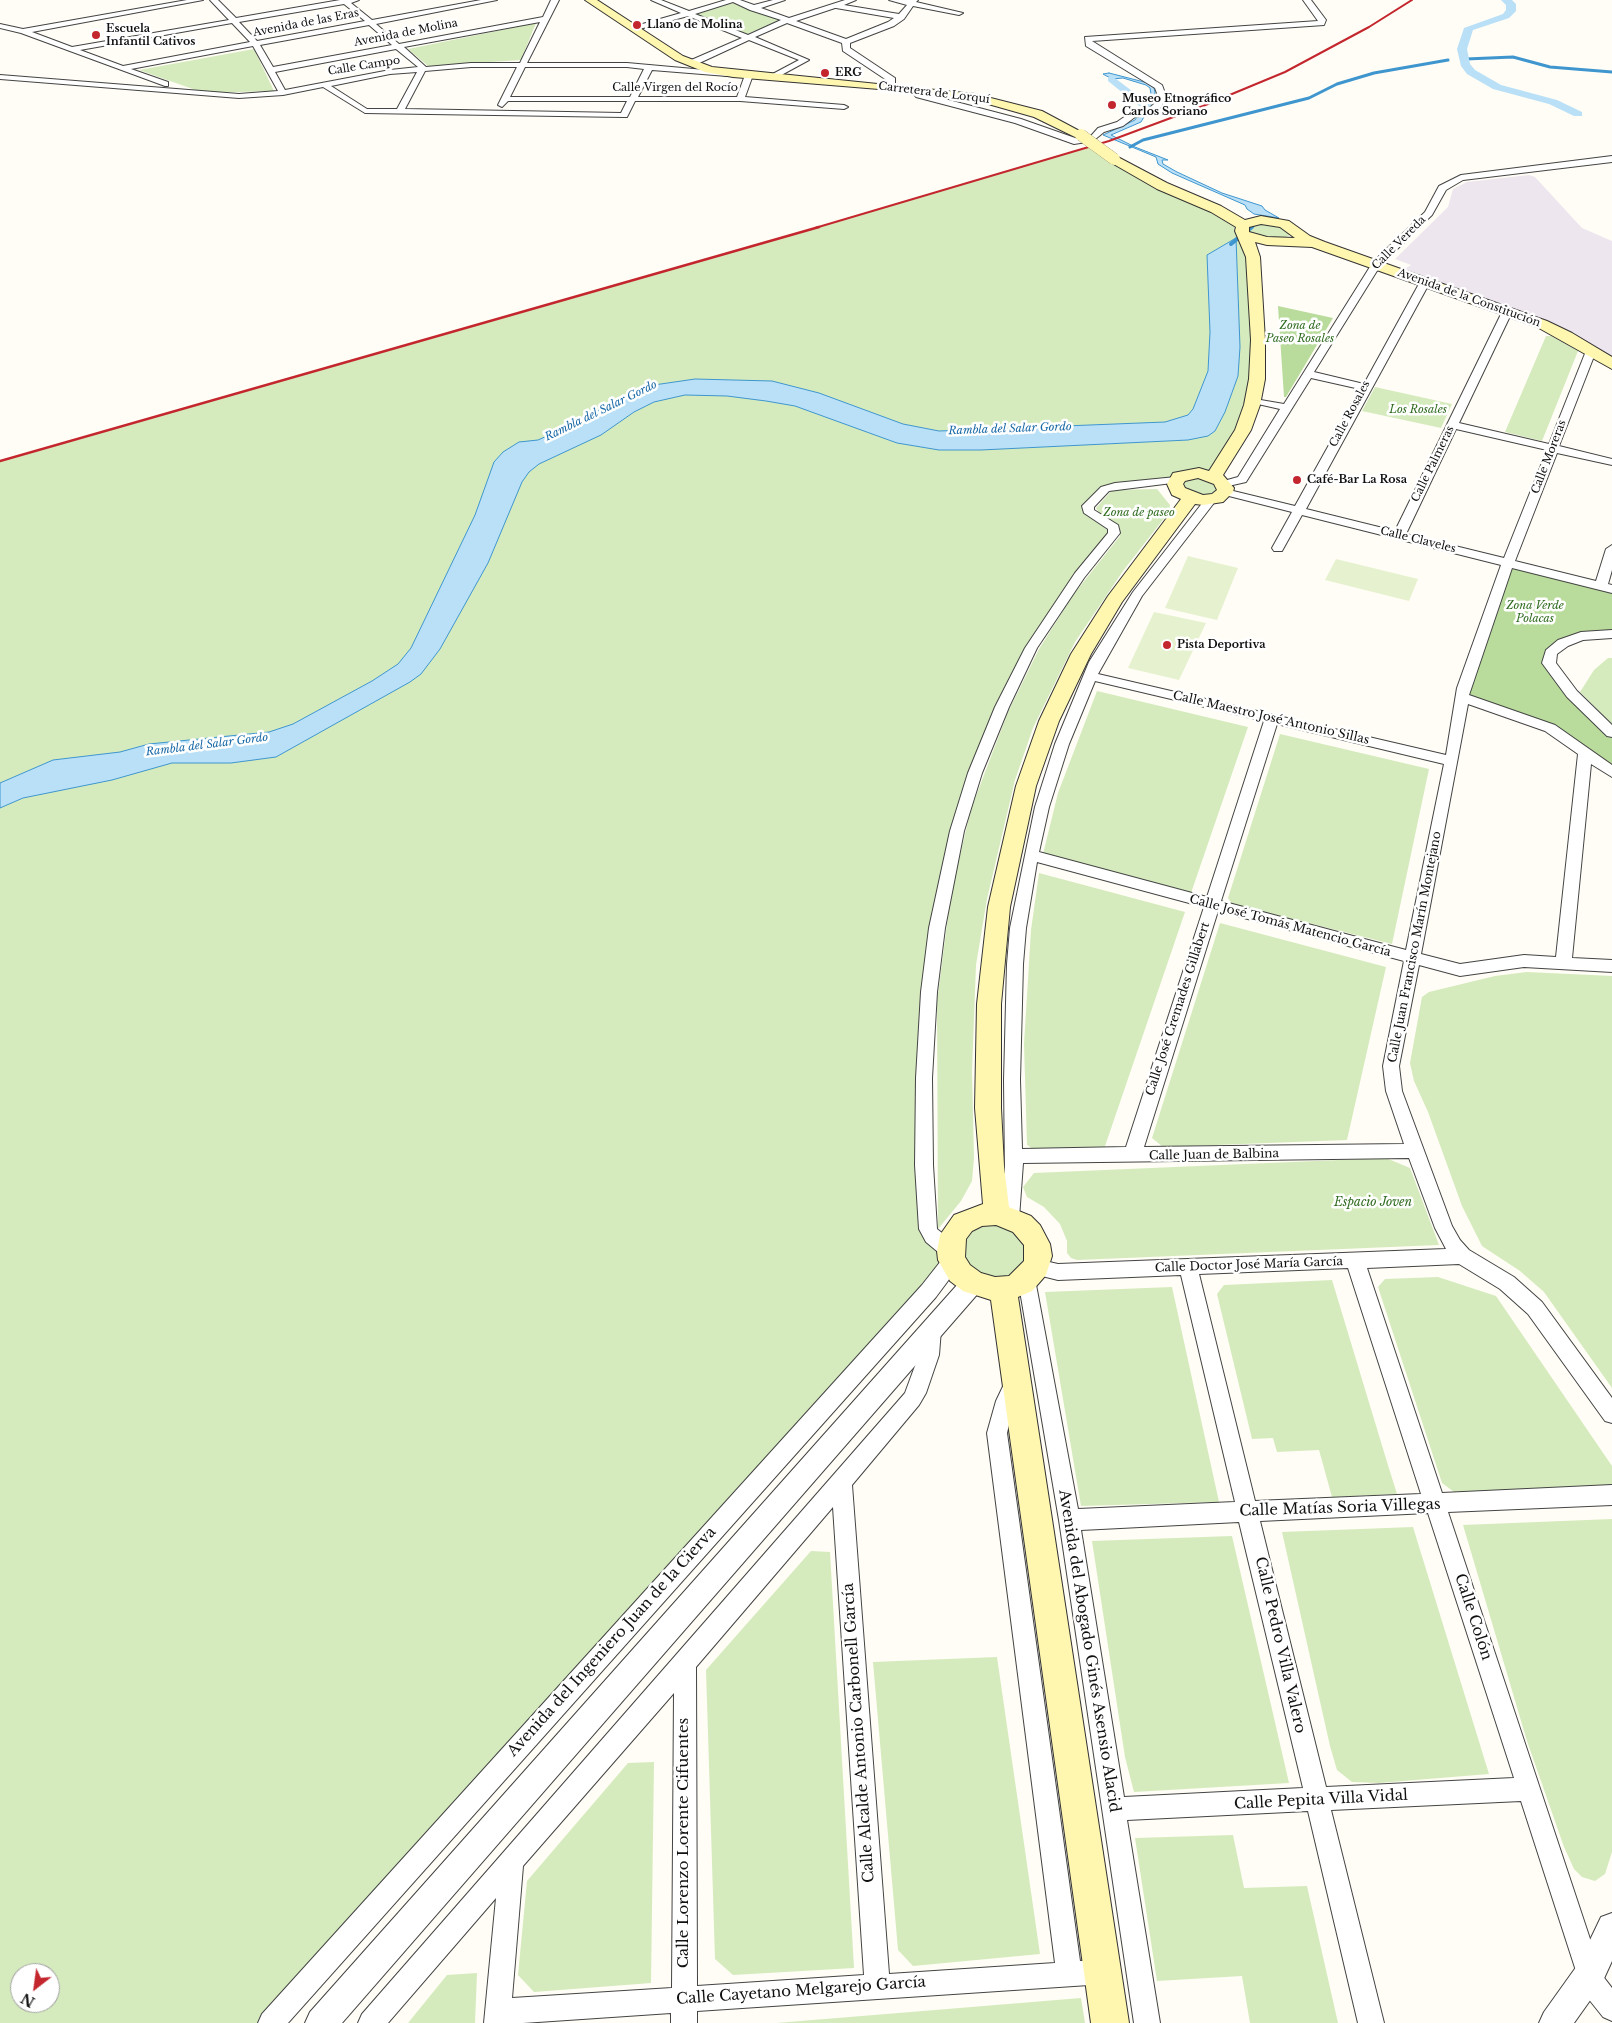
<!DOCTYPE html>
<html>
<head>
<meta charset="utf-8">
<style>
  body { margin:0 }
  #map { position:relative; width:1612px; height:2023px; overflow:hidden; background:#fffdf5; font-family:"Libre Baskerville",serif }
  canvas { display:block }
  .north { position:absolute; left:10px; top:1963px; width:50px; height:50px; box-sizing:border-box; background:#fff; border:1px solid #a0a0a0; border-radius:50%; rotate:210deg; font-size:14px; font-weight:700; line-height:20px; text-align:center; color:#111 }
  .north::after { content:''; display:block; margin:auto; width:18px; height:22px; background:#c4262e; clip-path:polygon(50% 0,100% 100%,50% 72%,0 100%) }
</style>
</head>
<body>
<div id="map">
<canvas width="1612" height="2023"></canvas>
<div class="north">N</div>
</div>
<script>
const ctx = document.querySelector('canvas').getContext('2d');
ctx.lineJoin = 'round';
function fillPath(path, color) {
  ctx.fillStyle = color;
  ctx.fill(path, 'evenodd');
}
function shape(rows) {
  const path = new Path2D();
  for (const r of rows) {
    path.moveTo(r[0], r[1]);
    for (let i = 2; i < r.length; i += 2) path.lineTo(r[i], r[i + 1]);
  }
  return path;
}
function stroke(path, color, width, dash) {
  ctx.strokeStyle = color;
  ctx.lineWidth = width;
  ctx.lineCap = dash ? 'butt' : 'round';
  ctx.setLineDash(dash || []);
  ctx.stroke(path);
}
function drawText(font, color, halo, rows, align = 'center') {
  ctx.font = font + ' "Libre Baskerville",serif';
  ctx.lineWidth = 5;
  ctx.setLineDash([]);
  ctx.textBaseline = 'middle';
  ctx.strokeStyle = halo;
  ctx.fillStyle = color;
  for (const [text, x, y, turn = 0] of rows) {
    ctx.save();
    ctx.translate(x, y);
    ctx.rotate((+turn || 0) * Math.PI / 180);
    ctx.textAlign = isNaN(turn) ? turn : align;
    if (halo) ctx.strokeText(text, 0, 0);
    ctx.fillText(text, 0, 0);
    ctx.restore();
  }
}
const industrial = shape([
  [1529,175,1535,177,1582,228,1612,241,1612,357,1555,325,1404,269,1411,265,1395,259,1448,207,1453,189,1467,182]
]);
const green = shape([
  [733,3,783,20,744,35,694,15],
  [536,23,521,60,428,66,408,49],
  [254,49,274,91,204,93,139,70],
  [1095,145,1242,225,1249,244,1258,365,1250,411,1214,476,1179,477,1115,486,1088,505,1114,528,1055,610,997,720,960,824,935,946,928,1229,952,1260,270,2023,0,2023,0,461,870,212],
  [20,1973,50,1973,50,2003,20,2003],
  [1269,222,1290,231,1290,235,1282,239,1248,235,1245,226],
  [1546,336,1551,336,1578,351,1542,441,1505,432],
  [1375,387,1452,404,1441,428,1362,411],
  [1191,475,1221,484,1214,497,1186,494,1180,479],
  [1157,489,1170,505,1169,512,1123,571,1075,642,1033,728,1015,780,987,899,976,965,972,1072,974,1158,972,1181,961,1201,938,1229,937,1001,951,893,971,809,1008,712,1039,649,1073,595,1120,536,1119,526,1099,513,1096,508,1112,490],
  [1608,658,1612,658,1612,724,1580,692,1594,670],
  [1097,691,1248,727,1191,893,1043,854,1058,793],
  [1280,734,1429,769,1392,944,1232,904,1228,898],
  [1039,873,1185,912,1104,1149,1036,1151,1027,1145,1024,1044,1031,930],
  [1220,923,1386,967,1347,1140,1163,1147,1152,1138],
  [1527,972,1612,976,1612,1388,1544,1292,1520,1271,1482,1246,1462,1206,1428,1112,1414,1081,1410,1063,1422,997,1429,992,1495,976],
  [1386,1158,1410,1168,1439,1245,1077,1260,1071,1258,1067,1253,1067,1241,1060,1224,1044,1207,1027,1197,1023,1187,1034,1173],
  [987,1217,1031,1239,1020,1280,969,1277,957,1235],
  [1438,1277,1496,1296,1612,1466,1612,1486,1454,1492,1442,1483,1378,1287,1385,1279],
  [1332,1280,1387,1462,1397,1494,1332,1497,1319,1450,1277,1452,1273,1438,1252,1439,1217,1294,1224,1285],
  [1172,1287,1219,1502,1081,1506,1045,1292],
  [1612,1519,1612,1852,1605,1874,1595,1881,1582,1877,1574,1869,1564,1847,1527,1741,1463,1525],
  [1413,1527,1489,1774,1379,1783,1352,1782,1337,1770,1330,1746,1282,1532],
  [1232,1536,1289,1783,1134,1792,1125,1757,1092,1541],
  [811,1551,830,1552,854,1968,733,1975,715,1959,706,1670],
  [997,1657,1040,1954,913,1966,898,1950,873,1662],
  [654,1762,651,1983,534,1992,518,1975,527,1881,628,1763],
  [1233,1835,1244,1888,1307,1886,1338,2023,1250,2023,1242,1976,1157,1981,1135,1838],
  [477,1973,475,2023,408,2023,447,1975],
  [1081,1998,1085,2023,776,2023,923,2011]
]);
const forest = shape([
  [1278,306,1333,318,1286,397,1284,397],
  [1508,563,1612,589,1612,634,1563,643,1549,662,1612,733,1612,772,1550,728,1463,697]
]);
const pitch = shape([
  [1188,556,1238,568,1217,620,1165,608],
  [1336,559,1418,579,1409,601,1325,580],
  [1154,612,1206,623,1179,680,1128,668]
]);
const water = shape([
  [1109,73,1148,83,1154,88,1155,92,1155,98,1141,122,1111,135,1135,147,1168,160,1162,160,1163,164,1177,172,1222,193,1262,206,1265,210,1279,218,1254,214,1247,209,1245,205,1172,173,1158,164,1156,157,1103,135,1135,120,1151,94,1150,88,1146,85,1123,78,1112,79,1103,74,1109,73],
  [1236,238,1240,347,1238,376,1225,412,1215,431,1208,436,1188,440,981,450,939,450,897,443,795,406,766,401,727,396,685,395,654,402,634,412,601,435,539,464,529,472,522,482,488,563,440,649,421,674,410,682,276,757,231,763,172,763,112,780,23,798,0,808,0,783,53,760,120,752,149,744,269,732,293,724,372,681,398,664,411,648,475,515,494,462,503,452,519,442,538,440,549,435,647,386,695,379,772,381,819,393,903,424,939,431,1165,422,1188,415,1193,409,1208,371,1210,332,1207,255,1236,238]
]);
const streamFar1 = shape([
  [1466,59,1513,57,1550,67,1612,72],
  [1130,147,1143,140,1309,98,1337,84,1374,73,1448,60],
  [1250,228,1258,222]
]);
const stream = shape([
  [1231,244,1252,227]
]);
const canal = shape([
  [1501,0,1512,0,1516,4,1516,11,1509,18,1473,30,1467,49,1470,64,1475,70,1501,85,1557,100,1582,112,1582,116,1574,116,1549,104,1493,89,1467,74,1461,66,1457,49,1464,28,1503,14,1506,10,1506,5,1501,0],
  [1112,76,1151,105,1151,109,1143,109,1108,81,1108,77,1112,76]
]);
const minor = shape([
  [187,0,203,0,32,32,72,47,229,20,210,0,218,0,236,18,340,0,359,0,351,3,372,20,481,0,497,0,376,24,399,44,543,17,551,0,559,0,527,63,627,63,727,72,731,74,727,76,652,70,638,97,737,97,745,75,749,73,753,75,745,97,844,105,848,107,844,109,740,101,635,101,627,117,624,117,365,113,323,87,283,95,239,98,0,79,0,75,239,94,278,91,253,46,131,69,168,82,168,86,165,86,21,33,0,28,0,24,23,29,187,0],
  [344,4,365,21,257,41,239,22,344,4],
  [540,22,520,63,471,63,426,67,404,47,540,22],
  [232,23,250,42,123,66,80,50,232,23],
  [369,25,392,45,273,67,260,45,369,25],
  [396,49,418,67,390,70,285,90,275,72,396,49],
  [471,67,517,67,498,105,502,107,508,101,627,101,621,113,405,109,425,71,471,67],
  [525,67,627,67,644,69,630,97,510,97,525,67],
  [417,72,397,109,367,109,331,86,390,74,417,72],
  [651,0,661,0,689,11,726,0,740,0,754,5,773,0,785,0,761,8,789,18,845,0,856,0,844,5,899,14,907,5,889,0,918,0,916,2,963,13,959,15,913,6,904,19,894,26,850,43,850,48,895,78,895,87,891,89,887,87,888,81,843,51,842,43,787,23,755,37,809,60,774,79,767,77,799,60,749,40,695,65,689,65,689,61,742,38,688,16,632,31,632,27,681,13,651,0],
  [733,2,750,10,781,20,748,35,695,14,733,2],
  [835,8,836,8,894,18,888,22,846,39,796,21,835,8],
  [1303,0,1311,0,1326,20,1324,25,1092,41,1162,85,1166,96,1161,107,1153,114,1135,117,1123,126,1104,132,1093,141,1074,144,1015,123,916,97,910,89,917,87,922,93,1021,119,1078,139,1090,137,1098,128,1117,122,1130,113,1147,110,1154,104,1158,96,1155,88,1086,46,1085,37,1318,21,1303,0],
  [1612,156,1612,162,1463,180,1446,190,1432,215,1380,266,1314,372,1364,384,1420,282,1428,280,1430,282,1306,509,1395,531,1503,310,1512,312,1459,423,1549,444,1586,351,1591,348,1596,351,1559,446,1612,459,1612,465,1557,453,1515,561,1596,581,1606,549,1612,545,1612,570,1608,584,1612,585,1612,593,1512,568,1469,695,1555,725,1612,765,1612,777,1591,764,1572,958,1612,960,1612,972,1524,967,1460,976,1419,965,1399,1066,1402,1091,1452,1226,1460,1240,1469,1250,1514,1277,1542,1302,1612,1398,1612,1423,1605,1421,1528,1314,1500,1289,1459,1264,1367,1268,1442,1493,1612,1485,1612,1505,1448,1512,1602,1975,1612,1988,1612,2021,1603,2017,1579,1987,1575,1978,1577,1974,1521,1801,1331,1810,1384,2023,1358,2023,1308,1811,1127,1820,1160,2023,1134,2023,1059,1520,1018,1279,1020,1273,1029,1272,1027,1267,1029,1261,1036,1259,1058,1264,1446,1249,1435,1228,1409,1158,1023,1163,1019,1218,1016,1223,1010,1226,1004,1223,1001,1218,1005,1175,1004,1080,1007,964,1010,928,1035,807,1055,744,1089,662,1133,592,1207,497,1211,496,1217,499,1142,596,1098,674,1446,755,1457,688,1501,565,1302,515,1282,551,1274,551,1272,548,1292,512,1221,494,1219,492,1225,489,1295,506,1360,389,1311,378,1246,482,1224,487,1218,484,1220,482,1238,477,1280,409,1249,402,1249,398,1284,404,1373,262,1425,212,1439,186,1461,175,1612,156],
  [1456,429,1547,450,1504,558,1406,534,1456,429],
  [1095,681,1264,721,1207,897,1039,852,1049,807,1069,744,1095,681],
  [1468,704,1545,731,1578,754,1556,957,1524,955,1460,964,1421,954,1468,704],
  [1277,724,1444,764,1406,950,1221,901,1277,724],
  [1037,862,1204,907,1126,1147,1022,1149,1020,1080,1023,964,1026,928,1037,862],
  [1218,911,1404,961,1383,1066,1386,1091,1404,1144,1144,1147,1218,911],
  [1348,1268,1421,1494,1255,1501,1199,1274,1348,1268],
  [1034,1274,1058,1280,1181,1275,1235,1502,1078,1509,1034,1274],
  [1428,1513,1514,1778,1326,1787,1260,1521,1428,1513],
  [1239,1522,1303,1788,1124,1797,1081,1530,1239,1522],
  [1176,477,1180,478,1180,482,1109,491,1094,507,1094,510,1118,525,1120,533,1084,578,1037,648,1009,707,982,773,964,831,945,928,937,992,932,1078,933,1165,937,1229,957,1245,961,1260,959,1266,936,1297,288,2023,258,2023,262,2014,922,1285,944,1257,926,1242,919,1229,915,1165,916,1078,921,992,929,928,950,831,968,773,995,707,1025,648,1075,573,1108,533,1108,529,1084,513,1082,506,1101,487,1115,483,1176,477],
  [1612,630,1612,638,1583,640,1568,646,1557,654,1556,663,1577,691,1612,725,1612,737,1607,736,1567,697,1542,663,1546,650,1558,640,1581,632,1612,630],
  [931,1321,938,1323,941,1329,939,1355,926,1393,919,1405,852,1485,889,1974,1055,1963,987,1433,996,1401,1007,1378,1014,1375,1021,1378,1024,1384,1013,1408,1007,1433,1080,1961,1104,1960,1113,1963,1116,1972,1113,1981,1104,1984,697,2011,697,2023,671,2023,671,2013,523,2023,484,2023,496,1898,388,2023,358,2023,362,2014,905,1393,919,1355,921,1329,924,1323,931,1321],
  [833,1507,864,1975,697,1986,696,1667,833,1507],
  [674,1693,672,1988,512,1998,523,1866,674,1693]
]);
const tertiary = shape([
  [973,1273,981,1276,985,1283,981,1290,342,2023,305,2023,310,2012,965,1276,973,1273],
  [1612,1913,1612,1961,1601,1985,1574,2023,1539,2023,1544,2012,1579,1963,1601,1917,1612,1913]
]);
const secondary = shape([
  [585,0,597,0,683,56,712,67,975,94,1042,111,1087,135,1085,138,1077,138,1034,117,974,100,891,90,733,77,705,72,675,60,585,0],
  [1114,155,1167,183,1221,206,1245,220,1261,216,1289,221,1310,236,1325,242,1547,321,1572,333,1612,357,1612,369,1537,327,1312,247,1267,245,1255,242,1260,257,1265,340,1265,379,1260,405,1251,430,1223,475,1234,488,1233,492,1223,502,1203,505,1195,504,1122,602,1091,654,1059,721,1036,786,1010,907,1001,1004,1001,1108,1004,1166,1009,1207,1031,1216,1040,1225,1050,1244,1052,1256,1046,1275,1032,1291,1018,1297,1129,2023,1091,2023,991,1300,963,1291,950,1281,938,1260,937,1251,940,1235,954,1215,983,1204,975,1108,977,1004,988,907,1016,786,1039,721,1071,654,1108,596,1181,499,1172,495,1167,484,1173,473,1199,468,1209,471,1235,430,1244,405,1249,379,1251,340,1246,257,1235,231,1236,227,1211,212,1157,189,1110,162,1108,159,1110,156,1114,155],
  [1261,224,1280,227,1295,238,1267,237,1249,232,1249,227,1261,224],
  [1198,478,1214,484,1217,490,1212,494,1203,495,1185,488,1183,484,1185,481,1198,478],
  [996,1225,1013,1232,1024,1245,1024,1261,1009,1276,995,1277,981,1273,970,1265,965,1257,966,1239,972,1231,982,1226,996,1225]
]);
const railFar1 = shape([
  [815,228,1109,141,1203,106,1285,72,1369,27,1412,0]
]);
const rail = shape([
  [0,461,819,227]
]);
const secondaryBridge = shape([
  [1081,135,1114,159]
]);
const markers = [
  [637,25,5,"#c4262e"],
  [96,35,5,"#c4262e"],
  [825,73,5,"#c4262e"],
  [1112,105,5,"#c4262e"],
  [1297,480,5,"#c4262e"],
  [1167,645,5,"#c4262e"]
];
const farStreetnames = [
  ["Avenida de las Eras",306,23,-11],
  ["Avenida de Molina",406,33,-11],
  ["Calle Campo",364,66,-9],
  ["Calle Virgen del Rocío",675,88],
  ["Carretera de Lorquí",934,93,7],
  ["Calle Vereda",1399,243,-45],
  ["Avenida de la Constitución",1469,298,20],
  ["Calle Rosales",1350,414,-62],
  ["Calle Moreras",1549,457,-69],
  ["Calle Palmeras",1433,464,-64],
  ["Calle Claveles",1418,540,14]
];
const farPoinames = [
  ["Llano de Molina",647,25],
  ["Escuela",106,29],
  ["Infantil Cativos",106,42],
  ["ERG",835,73],
  ["Museo Etnográfico",1122,99],
  ["Carlos Soriano",1122,112],
  ["Café-Bar La Rosa",1307,480],
  ["Pista Deportiva",1177,645]
];
const farParknames = [
  ["Zona de",1300,326],
  ["Paseo Rosales",1300,339],
  ["Los Rosales",1418,410],
  ["Zona de paseo",1139,513],
  ["Zona Verde",1535,606],
  ["Polacas",1535,619]
];
const farWaternames = [
  ["Rambla del Salar Gordo",601,411,-26],
  ["Rambla del Salar Gordo",1010,429,-2],
  ["Rambla del Salar Gordo",207,745,-7]
];
const streetNames = [
  ["Calle Maestro José Antonio Sillas",1271,718,13],
  ["Calle José Tomás Matencio García",1290,926,15],
  ["Calle Juan Francisco Marín Montejano",1415,947,-79],
  ["Calle José Cremades Gillabert",1178,1009,-72],
  ["Calle Juan de Balbina",1214,1155,-1],
  ["Calle Doctor José María García",1249,1265,-2]
];
const parkNames = [
  ["Espacio Joven",1373,1203]
];
const nearStreetnames = [
  ["Calle Matías Soria Villegas",1340,1508,-2],
  ["Calle Colón",1473,1617,72],
  ["Avenida del Ingeniero Juan de la Cierva",612,1642,-48],
  ["Calle Pedro Villa Valero",1280,1645,77],
  ["Avenida del Abogado Ginés Asensio Alacid",1089,1651,81],
  ["Calle Alcalde Antonio Carbonell García",859,1733,-94],
  ["Calle Pepita Villa Vidal",1321,1800,-3],
  ["Calle Lorenzo Lorente Cifuentes",684,1843,-90],
  ["Calle Cayetano Melgarejo García",801,1991,-4]
];
fillPath(industrial, '#eee6ef');
fillPath(green, '#d5ebbd');
fillPath(forest, '#b9dc9c');
fillPath(pitch, '#e6f2cf');
fillPath(water, '#b9e0f7');
stroke(water, '#3f96cf', 1);
stroke(streamFar1, '#3f96cf', 3);
stroke(stream, '#3f96cf', 4);
fillPath(canal, '#b9e0f7');
stroke(minor, '#444', 2);
stroke(tertiary, '#444', 2);
stroke(secondary, '#333', 2);
fillPath(minor, '#fff');
fillPath(tertiary, '#fff');
fillPath(secondary, '#fff6b0');
stroke(railFar1, '#c4262e', 2);
stroke(rail, '#c4262e', 2.5);
stroke(secondaryBridge, '#333', 12, []);
stroke(secondaryBridge, '#fff6b0', 12);
for (const [x, y, r, color] of markers) {
  const dot = new Path2D();
  dot.arc(x, y, r, 0, 2 * Math.PI);
  ctx.fillStyle = color;
  ctx.fill(dot);
  stroke(dot, '#fff', 2);
}
drawText('11px', '#111', '#fff', farStreetnames);
drawText('bold 11px', '#111', '#fff', farPoinames, 'left');
drawText('italic 11px', '#2f6b1f', '#fff', farParknames);
drawText('italic 11px', '#1768a6', '#fff', farWaternames);
drawText('12px', '#111', '#fff', streetNames);
drawText('italic 12px', '#2f6b1f', '#fff', parkNames);
drawText('15px', '#111', '#fff', nearStreetnames);
</script>
</body>
</html>
